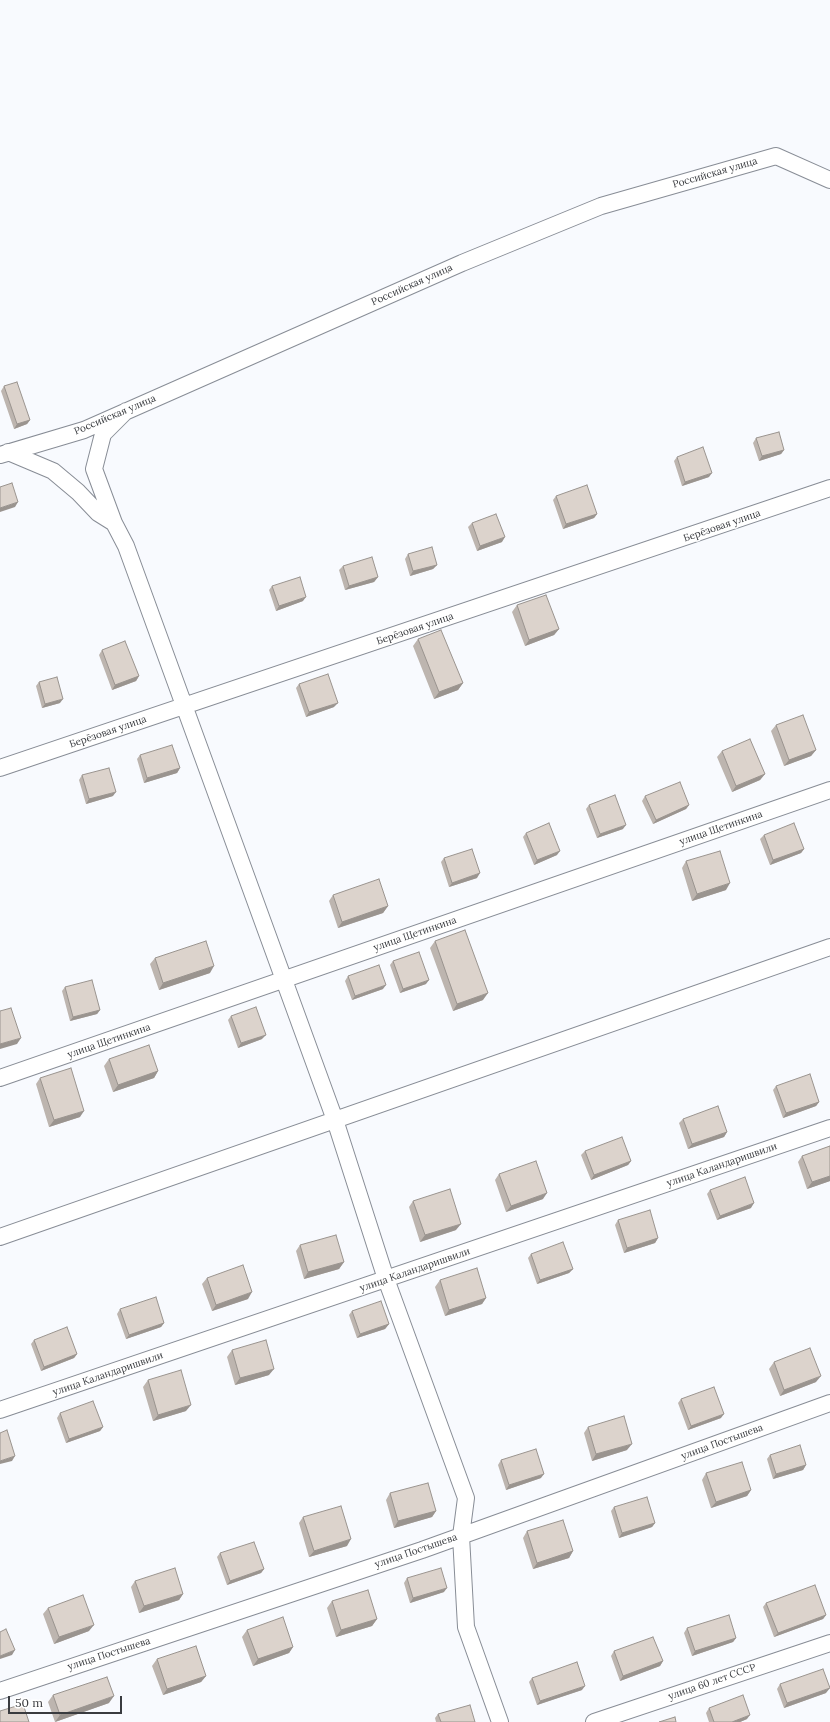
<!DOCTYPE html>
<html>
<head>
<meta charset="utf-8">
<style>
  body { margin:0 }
  #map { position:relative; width:830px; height:1722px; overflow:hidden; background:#f8fafe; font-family:Lora,serif }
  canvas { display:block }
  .scale { position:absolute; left:8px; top:1696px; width:114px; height:18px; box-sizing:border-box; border:2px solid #393b3f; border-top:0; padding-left:5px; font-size:12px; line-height:14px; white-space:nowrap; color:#393b3f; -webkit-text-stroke:3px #fff; paint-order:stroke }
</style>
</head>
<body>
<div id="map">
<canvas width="830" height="1722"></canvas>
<div class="scale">50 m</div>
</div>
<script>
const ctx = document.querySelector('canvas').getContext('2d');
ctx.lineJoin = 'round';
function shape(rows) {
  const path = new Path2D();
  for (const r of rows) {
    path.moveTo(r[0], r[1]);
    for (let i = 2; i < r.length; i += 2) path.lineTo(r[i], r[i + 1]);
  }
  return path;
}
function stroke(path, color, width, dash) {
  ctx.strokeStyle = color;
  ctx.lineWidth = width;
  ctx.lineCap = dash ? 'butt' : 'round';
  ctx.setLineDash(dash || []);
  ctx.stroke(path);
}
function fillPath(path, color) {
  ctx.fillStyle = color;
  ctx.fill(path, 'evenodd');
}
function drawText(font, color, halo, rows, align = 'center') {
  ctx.font = font + ' Lora,serif';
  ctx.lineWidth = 3;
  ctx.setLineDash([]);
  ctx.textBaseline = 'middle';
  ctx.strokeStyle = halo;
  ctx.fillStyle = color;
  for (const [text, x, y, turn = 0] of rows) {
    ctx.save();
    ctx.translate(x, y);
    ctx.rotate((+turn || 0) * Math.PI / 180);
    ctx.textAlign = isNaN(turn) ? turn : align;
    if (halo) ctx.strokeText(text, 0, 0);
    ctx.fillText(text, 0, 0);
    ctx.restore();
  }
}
const minor = shape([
  [126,411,103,434,94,469,114,523,126,546,335,1120,386,1279,466,1498,461,1536,466,1627,500,1722],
  [8,452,53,471,78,492,98,513,114,523],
  [0,455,84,430,462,263,601,206,776,156,830,180],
  [0,768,830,488],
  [0,1078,830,790],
  [0,1237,830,947],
  [0,1410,830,1128],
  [0,1691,422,1550,830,1403],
  [594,1722,830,1643]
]);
const wall = shape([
  [4,386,30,420,27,424,14,429,1,391],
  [756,438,784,450,781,454,759,461,753,443],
  [677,457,709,477,682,486,674,461],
  [556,496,597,514,594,518,563,529,553,500],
  [472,523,502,542,477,551,468,527],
  [408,554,437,565,433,569,410,576,405,559],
  [343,566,378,577,374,582,345,590,339,570],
  [272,586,303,601,276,611,269,590],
  [517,605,559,629,554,635,525,646,512,612],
  [418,639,463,683,458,690,434,699,413,646],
  [102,650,139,676,136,681,112,690,99,655],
  [39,682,60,703,42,708,36,686],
  [299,684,334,707,306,717,296,688],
  [776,725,816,750,811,756,784,766,771,731],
  [722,751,765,774,760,780,732,792,717,757],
  [140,755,180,768,177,773,144,783,137,759],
  [82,775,113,796,86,804,79,780],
  [645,796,689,805,686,809,653,824,642,801],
  [589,805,623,829,597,838,586,809],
  [526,833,557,855,534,865,523,837],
  [764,835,804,849,801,853,770,865,760,839],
  [444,858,477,878,449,887,441,862],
  [686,861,726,890,692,901,682,868],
  [333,895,388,906,383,913,338,928,329,901],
  [435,941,483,1000,453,1011,430,948],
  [155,958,210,973,159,990,150,964],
  [393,961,426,984,400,993,390,965],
  [348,976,383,989,352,1000,345,981],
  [65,987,100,1010,97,1014,70,1021,62,991],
  [231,1016,262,1039,238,1048,228,1020],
  [109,1059,158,1071,154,1078,113,1092,104,1066],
  [40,1078,80,1117,49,1127,36,1084],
  [776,1086,819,1102,816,1106,783,1118,773,1090],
  [683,1119,727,1132,724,1137,688,1149,679,1123],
  [830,1146,830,1181,807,1189,798,1162,802,1156],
  [585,1151,631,1161,628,1165,591,1180,581,1155],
  [499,1174,543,1199,506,1212,495,1180],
  [710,1190,751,1208,717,1220,707,1194],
  [413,1201,456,1230,420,1242,409,1207],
  [618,1220,658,1238,655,1243,624,1253,615,1225],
  [300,1245,344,1262,339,1269,304,1279,296,1251],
  [531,1254,573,1269,569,1273,537,1284,528,1258],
  [207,1278,248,1299,212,1311,202,1284],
  [440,1280,486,1298,482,1304,445,1316,435,1287],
  [120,1309,164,1323,161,1327,126,1339,117,1314],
  [352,1311,389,1324,385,1329,357,1338,349,1315],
  [34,1340,77,1354,74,1358,41,1371,31,1344],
  [232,1350,269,1375,235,1385,227,1357],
  [774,1362,816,1382,780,1396,769,1369],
  [148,1380,186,1411,153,1421,143,1387],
  [681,1399,721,1418,688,1430,678,1403],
  [60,1413,103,1427,100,1431,66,1443,57,1418],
  [588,1427,627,1450,592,1461,584,1433],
  [770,1455,806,1465,803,1470,773,1479,767,1459],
  [501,1460,541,1478,506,1490,498,1465],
  [706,1473,751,1490,747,1496,711,1508,702,1480],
  [390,1493,436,1511,432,1517,394,1528,386,1500],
  [614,1507,655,1523,652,1527,619,1538,611,1511],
  [303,1517,347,1546,309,1557,299,1523],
  [527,1531,573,1551,569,1558,533,1569,523,1538],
  [220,1553,264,1569,261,1573,227,1585,217,1557],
  [407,1578,444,1592,410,1603,404,1583],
  [135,1581,183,1594,179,1600,139,1613,131,1587],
  [332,1601,377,1619,372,1626,336,1637,327,1608],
  [766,1603,826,1615,823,1619,774,1637,763,1607],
  [48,1608,89,1631,54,1644,43,1614],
  [687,1628,736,1638,733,1642,692,1656,684,1633],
  [247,1630,293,1647,289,1653,253,1666,242,1637],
  [614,1651,663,1661,660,1666,620,1681,611,1656],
  [157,1659,206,1676,201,1682,163,1695,152,1666],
  [532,1678,582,1690,537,1705,529,1682],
  [780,1684,826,1693,784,1708,777,1689],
  [53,1695,109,1703,55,1722,48,1702],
  [709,1708,747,1719,740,1722,709,1722,706,1713],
  [438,1714,475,1722,436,1722,435,1718]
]);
const shadedWall = shape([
  [30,420,27,424,14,429,17,424],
  [784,450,781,454,759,461,762,456],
  [712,473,709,477,682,486,685,482],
  [18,502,15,507,0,512,0,508],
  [597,514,594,518,563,529,566,524],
  [505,537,502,542,477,551,480,546],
  [437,565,433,569,410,576,413,571],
  [378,577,374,582,345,590,349,586],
  [306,597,303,601,276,611,279,606],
  [559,629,554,635,525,646,529,640],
  [139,676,136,681,112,690,115,685],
  [463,683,458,690,434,699,439,692],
  [63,699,60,703,42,708,45,704],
  [338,703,334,707,306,717,309,712],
  [816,750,811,756,784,766,789,760],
  [180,768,177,773,144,783,147,778],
  [765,774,760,780,732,792,736,786],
  [116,792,113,796,86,804,89,799],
  [689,805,686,809,653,824,656,820],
  [626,825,623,829,597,838,600,834],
  [804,849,801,853,770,865,773,860],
  [560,851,557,855,534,865,537,860],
  [480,873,477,878,449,887,452,883],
  [730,883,726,890,692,901,697,894],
  [388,906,383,913,338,928,342,922],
  [214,966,210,973,159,990,163,983],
  [429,980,426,984,400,993,403,989],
  [386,985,383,989,352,1000,355,996],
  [488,993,483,1000,453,1011,457,1004],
  [100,1010,97,1014,70,1021,73,1017],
  [266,1035,262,1039,238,1048,241,1043],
  [21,1038,17,1044,0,1049,0,1044],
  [158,1071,154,1078,113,1092,118,1085],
  [819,1102,816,1106,783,1118,786,1113],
  [84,1111,80,1117,49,1127,54,1120],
  [727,1132,724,1137,688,1149,692,1144],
  [631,1161,628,1165,591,1180,594,1175],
  [830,1176,830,1181,807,1189,812,1182],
  [547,1193,543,1199,506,1212,511,1206],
  [754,1203,751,1208,717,1220,720,1216],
  [461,1224,456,1230,420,1242,425,1235],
  [658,1238,655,1243,624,1253,627,1248],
  [344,1262,339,1269,304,1279,308,1272],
  [573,1269,569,1273,537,1284,540,1280],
  [252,1292,248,1299,212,1311,216,1305],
  [486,1298,482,1304,445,1316,449,1310],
  [164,1323,161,1327,126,1339,129,1335],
  [389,1324,385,1329,357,1338,360,1334],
  [77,1354,74,1358,41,1371,44,1367],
  [274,1369,269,1375,235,1385,240,1378],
  [821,1376,816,1382,780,1396,784,1390],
  [191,1405,186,1411,153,1421,158,1415],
  [724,1414,721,1418,688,1430,691,1426],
  [103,1427,100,1431,66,1443,69,1439],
  [632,1444,627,1450,592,1461,596,1454],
  [15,1456,12,1461,0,1464,0,1461],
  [806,1465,803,1470,773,1479,776,1474],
  [544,1474,541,1478,506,1490,509,1485],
  [751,1490,747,1496,711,1508,716,1502],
  [436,1511,432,1517,394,1528,398,1521],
  [655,1523,652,1527,619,1538,622,1533],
  [351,1539,347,1546,309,1557,314,1551],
  [573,1551,569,1558,533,1569,537,1563],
  [264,1569,261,1573,227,1585,230,1581],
  [447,1588,444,1592,410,1603,413,1598],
  [183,1594,179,1600,139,1613,144,1606],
  [826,1615,823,1619,774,1637,778,1633],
  [377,1619,372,1626,336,1637,341,1630],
  [94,1625,89,1631,54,1644,59,1637],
  [736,1638,733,1642,692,1656,695,1651],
  [293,1647,289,1653,253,1666,258,1659],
  [15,1650,12,1655,0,1659,0,1656],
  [663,1661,660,1666,620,1681,623,1676],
  [206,1676,201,1682,163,1695,167,1689],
  [585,1686,582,1690,537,1705,540,1701],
  [830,1688,826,1693,784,1708,787,1703],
  [114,1696,109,1703,55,1722,60,1715],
  [750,1715,747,1719,740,1722,732,1722]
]);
const building = shape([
  [17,382,30,420,17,424,4,386,17,382],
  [779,432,784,450,762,456,756,438,779,432],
  [703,447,712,473,685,482,677,457,703,447],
  [12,483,18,502,0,508,0,487,12,483],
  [587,485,597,514,566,524,556,496,587,485],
  [496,514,505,537,480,546,472,523,496,514],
  [432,547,437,565,413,571,408,554,432,547],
  [372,557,378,577,349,586,343,566,372,557],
  [300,577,306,597,279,606,272,586,300,577],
  [546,595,559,629,529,640,517,605,546,595],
  [441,630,463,683,439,692,418,639,441,630],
  [125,641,139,676,115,685,102,650,125,641],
  [328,674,338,703,309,712,299,684,328,674],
  [57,677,63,699,45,704,39,682,57,677],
  [803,715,816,750,789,760,776,725,803,715],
  [750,739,765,774,736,786,722,751,750,739],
  [172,745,180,768,147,778,140,755,172,745],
  [109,768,116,792,89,799,82,775,109,768],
  [680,782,689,805,656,820,645,796,680,782],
  [615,795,626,825,600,834,589,805,615,795],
  [549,823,560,851,537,860,526,833,549,823],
  [794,823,804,849,773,860,764,835,794,823],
  [472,849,480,873,452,883,444,858,472,849],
  [720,851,730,883,697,894,686,861,720,851],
  [379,879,388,906,342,922,333,895,379,879],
  [465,930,488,993,457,1004,435,941,465,930],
  [206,941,214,966,163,983,155,958,206,941],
  [419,952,429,980,403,989,393,961,419,952],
  [379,965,386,985,355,996,348,976,379,965],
  [92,980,100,1010,73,1017,65,987,92,980],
  [256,1007,266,1035,241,1043,231,1016,256,1007],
  [11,1008,21,1038,0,1044,0,1011,11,1008],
  [149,1045,158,1071,118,1085,109,1059,149,1045],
  [71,1068,84,1111,54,1120,40,1078,71,1068],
  [810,1074,819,1102,786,1113,776,1086,810,1074],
  [718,1106,727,1132,692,1144,683,1119,718,1106],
  [622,1137,631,1161,594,1175,585,1151,622,1137],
  [830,1146,830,1176,812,1182,802,1156,830,1146],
  [536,1161,547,1193,511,1206,499,1174,536,1161],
  [745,1177,754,1203,720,1216,710,1190,745,1177],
  [450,1189,461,1224,425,1235,413,1201,450,1189],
  [650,1210,658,1238,627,1248,618,1220,650,1210],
  [336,1235,344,1262,308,1272,300,1245,336,1235],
  [563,1242,573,1269,540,1280,531,1254,563,1242],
  [243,1265,252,1292,216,1305,207,1278,243,1265],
  [477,1268,486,1298,449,1310,440,1280,477,1268],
  [156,1297,164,1323,129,1335,120,1309,156,1297],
  [381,1301,389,1324,360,1334,352,1311,381,1301],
  [67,1327,77,1354,44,1367,34,1340,67,1327],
  [266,1340,274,1369,240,1378,232,1350,266,1340],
  [810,1348,821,1376,784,1390,774,1362,810,1348],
  [181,1370,191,1405,158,1415,148,1380,181,1370],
  [714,1387,724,1414,691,1426,681,1399,714,1387],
  [93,1401,103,1427,69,1439,60,1413,93,1401],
  [624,1416,632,1444,596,1454,588,1427,624,1416],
  [7,1430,15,1456,0,1461,0,1433,7,1430],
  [800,1445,806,1465,776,1474,770,1455,800,1445],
  [536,1449,544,1474,509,1485,501,1460,536,1449],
  [742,1462,751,1490,716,1502,706,1473,742,1462],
  [428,1483,436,1511,398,1521,390,1493,428,1483],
  [647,1497,655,1523,622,1533,614,1507,647,1497],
  [341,1506,351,1539,314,1551,303,1517,341,1506],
  [563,1520,573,1551,537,1563,527,1531,563,1520],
  [254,1542,264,1569,230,1581,220,1553,254,1542],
  [175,1568,183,1594,144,1606,135,1581,175,1568],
  [441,1568,447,1588,413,1598,407,1578,441,1568],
  [815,1585,826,1615,778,1633,766,1603,815,1585],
  [368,1590,377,1619,341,1630,332,1601,368,1590],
  [83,1595,94,1625,59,1637,48,1608,83,1595],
  [729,1615,736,1638,695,1651,687,1628,729,1615],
  [283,1617,293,1647,258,1659,247,1630,283,1617],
  [6,1629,15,1650,0,1656,0,1632,6,1629],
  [653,1637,663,1661,623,1676,614,1651,653,1637],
  [196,1646,206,1676,167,1689,157,1659,196,1646],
  [577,1662,585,1686,540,1701,532,1678,577,1662],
  [823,1669,830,1688,787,1703,780,1684,823,1669],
  [107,1677,114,1696,60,1715,53,1695,107,1677],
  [743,1695,750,1715,732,1722,714,1722,709,1708,743,1695],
  [23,1704,29,1722,0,1722,0,1711,23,1704],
  [470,1705,475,1722,441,1722,438,1714,470,1705],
  [675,1717,676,1722,659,1722,675,1717]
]);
const streetNames = [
  ["Российская улица",715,173,-16],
  ["Российская улица",412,285,-24],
  ["Российская улица",115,415,-23],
  ["Берёзовая улица",722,526,-19],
  ["Берёзовая улица",415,629,-19],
  ["Берёзовая улица",108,732,-19],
  ["улица Щетинкина",721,828,-19],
  ["улица Щетинкина",415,934,-19],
  ["улица Щетинкина",109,1041,-19],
  ["улица Каландаришвили",722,1165,-19],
  ["улица Каландаришвили",415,1270,-19],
  ["улица Каландаришвили",108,1374,-19],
  ["улица Постышева",722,1442,-20],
  ["улица Постышева",416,1551,-19],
  ["улица Постышева",109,1654,-18],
  ["улица 60 лет СССР",712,1682,-19]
];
stroke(minor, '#888d96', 18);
stroke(minor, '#fff', 16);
fillPath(wall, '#bdb5af');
fillPath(shadedWall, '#9a948f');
fillPath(building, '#dcd3cc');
stroke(building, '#9a948f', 1);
drawText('10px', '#393b3f', '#fff', streetNames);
</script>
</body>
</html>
